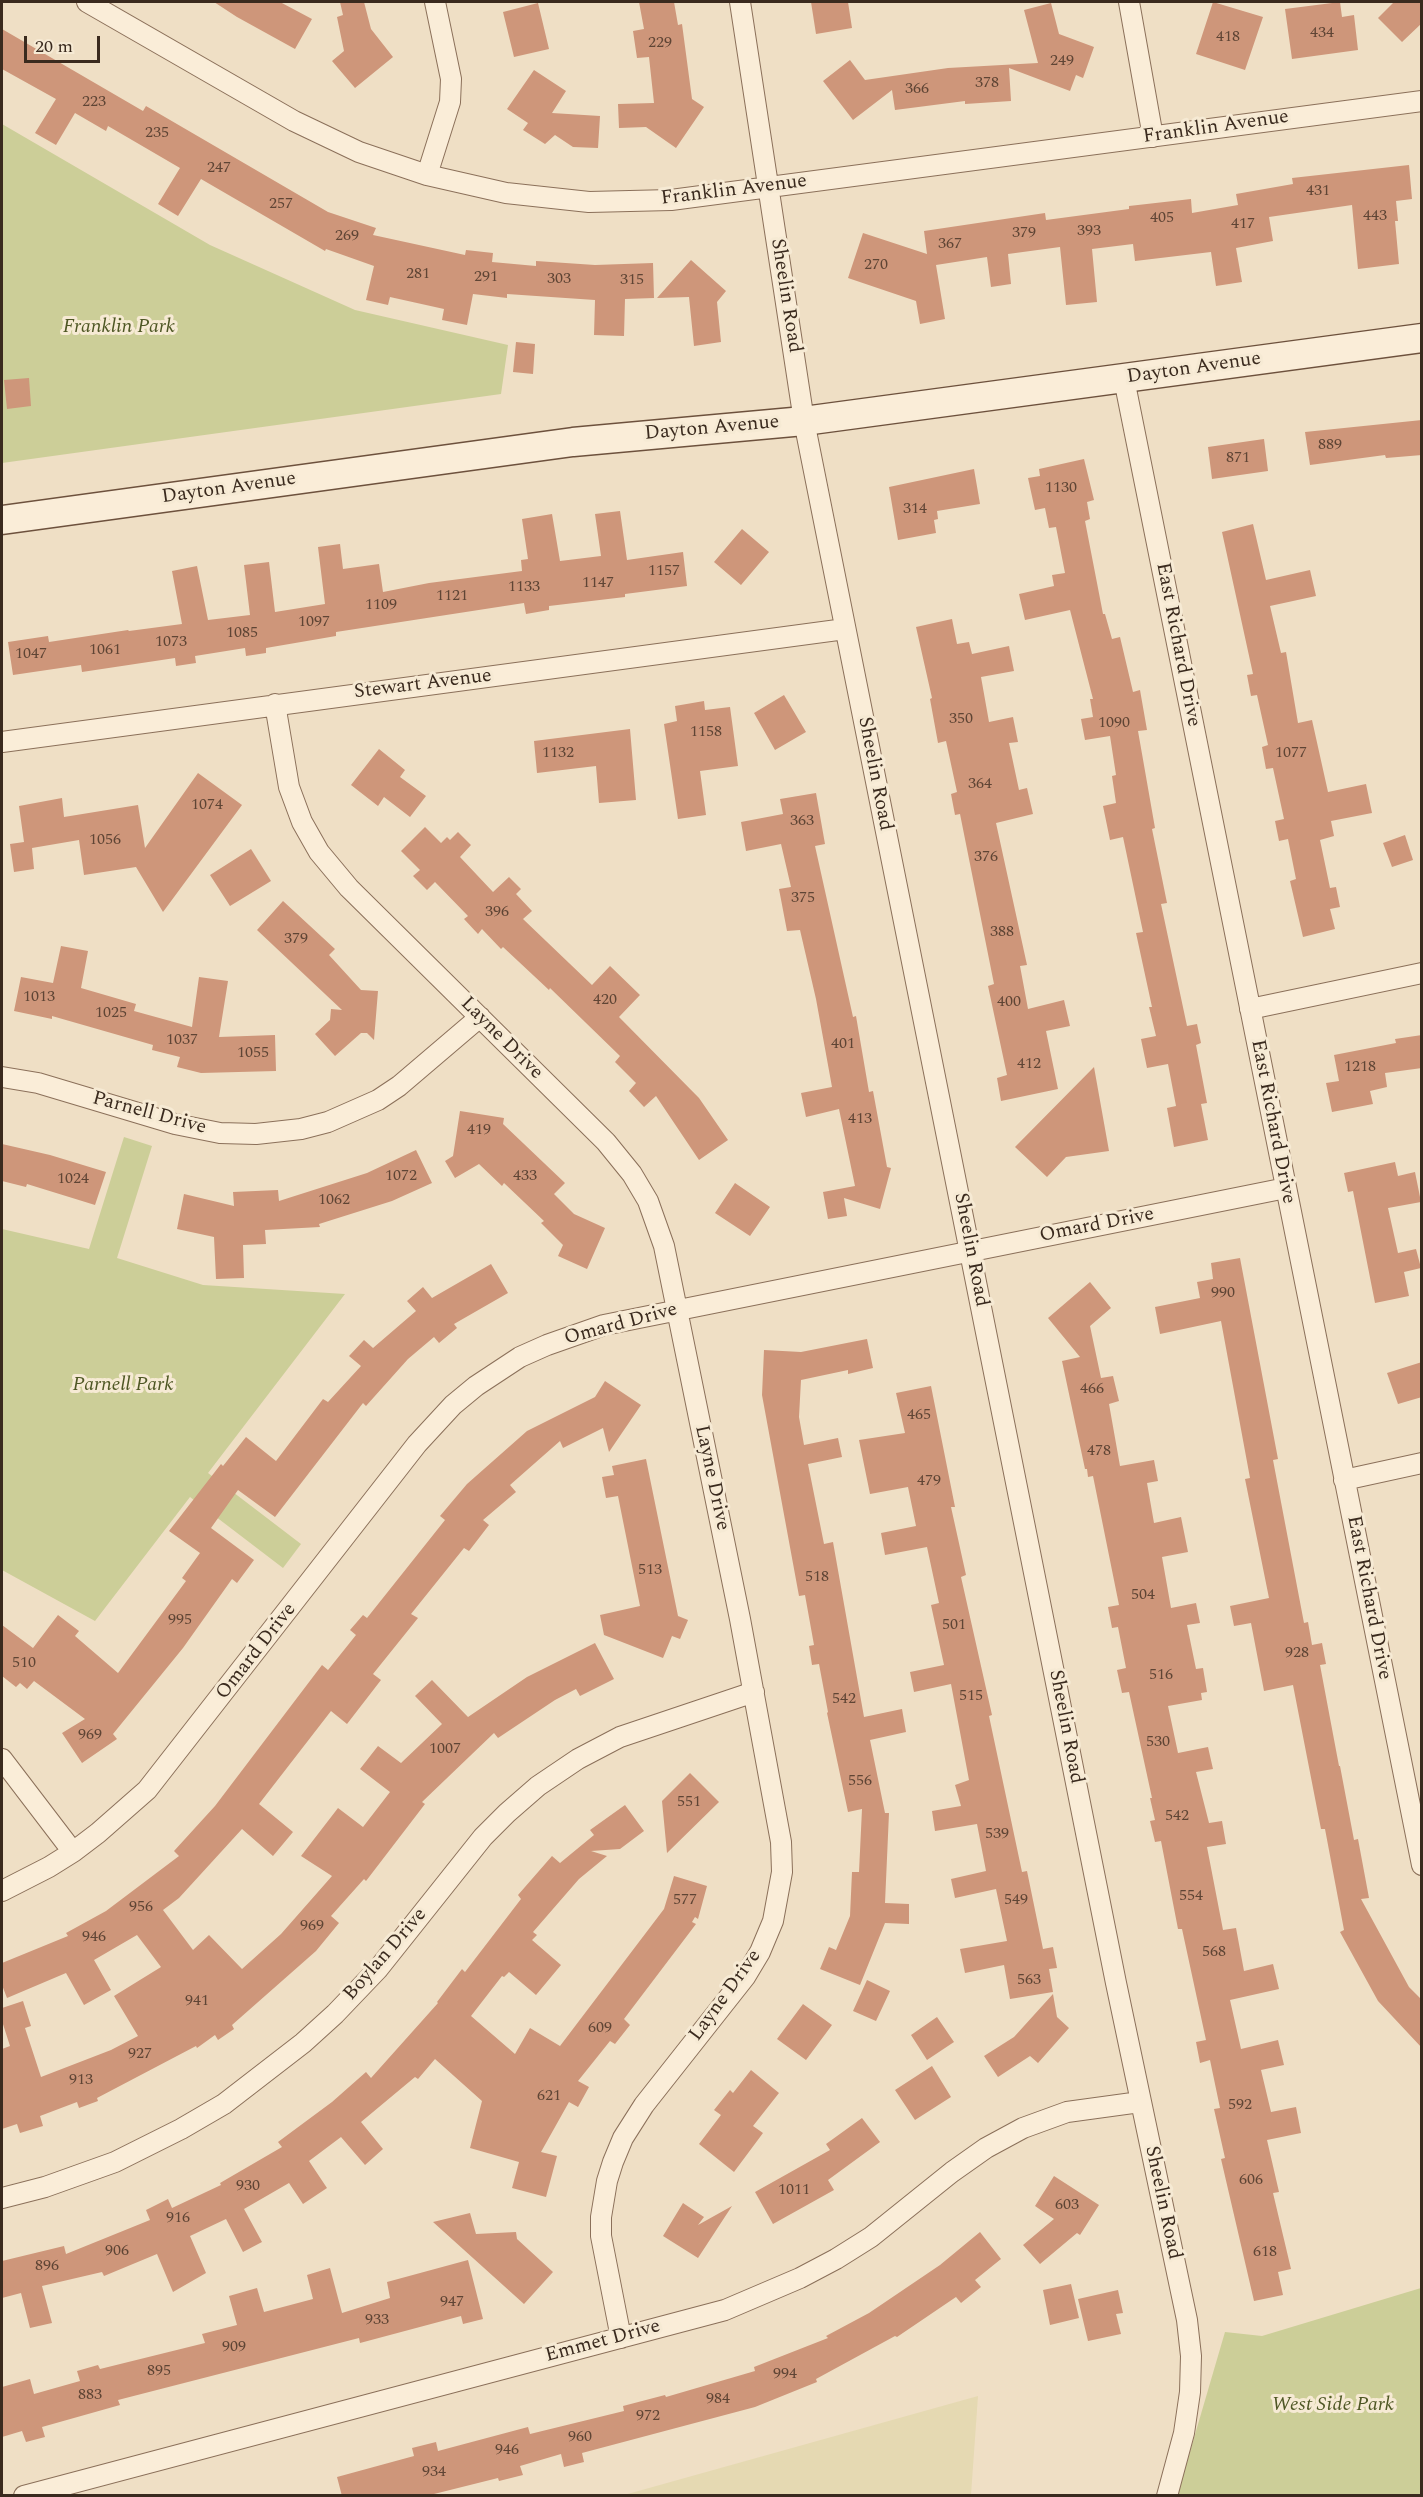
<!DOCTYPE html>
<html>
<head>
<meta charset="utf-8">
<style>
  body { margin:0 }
  #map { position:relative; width:1423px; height:2497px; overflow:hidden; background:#efdfc5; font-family:Spectral,serif }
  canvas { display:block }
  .frame { position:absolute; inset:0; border:3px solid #3a2a1e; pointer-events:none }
  .scale { position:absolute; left:24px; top:36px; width:76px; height:27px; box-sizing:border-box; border:3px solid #3a2a1e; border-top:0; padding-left:8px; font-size:18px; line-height:21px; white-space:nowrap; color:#3a2a1e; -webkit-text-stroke:4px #f6ead4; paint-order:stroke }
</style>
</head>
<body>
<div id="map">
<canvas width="1423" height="2497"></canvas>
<div class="frame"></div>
<div class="scale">20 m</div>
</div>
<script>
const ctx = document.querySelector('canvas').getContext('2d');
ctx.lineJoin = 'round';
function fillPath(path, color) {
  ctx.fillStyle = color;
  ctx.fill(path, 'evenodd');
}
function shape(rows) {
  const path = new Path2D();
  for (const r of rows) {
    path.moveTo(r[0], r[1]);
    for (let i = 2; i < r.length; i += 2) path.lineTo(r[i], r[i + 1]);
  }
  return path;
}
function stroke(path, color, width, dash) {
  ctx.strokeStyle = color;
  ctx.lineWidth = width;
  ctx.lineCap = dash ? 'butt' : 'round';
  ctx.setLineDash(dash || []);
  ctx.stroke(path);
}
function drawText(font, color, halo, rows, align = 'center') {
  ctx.font = font + ' Spectral,serif';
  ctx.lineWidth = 6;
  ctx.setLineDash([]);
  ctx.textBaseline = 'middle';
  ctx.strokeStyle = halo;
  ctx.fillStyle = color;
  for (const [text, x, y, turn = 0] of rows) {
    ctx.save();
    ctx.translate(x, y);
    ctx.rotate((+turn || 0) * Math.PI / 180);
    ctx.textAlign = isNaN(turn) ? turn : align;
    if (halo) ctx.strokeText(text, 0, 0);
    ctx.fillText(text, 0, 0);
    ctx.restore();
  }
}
const farmland = shape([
  [978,2396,971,2495,624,2495]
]);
const green = shape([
  [2,124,210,245,355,310,508,345,501,394,2,463],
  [124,1137,152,1146,117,1258,203,1285,345,1294,208,1473,301,1544,283,1568,190,1497,95,1621,2,1570,2,1229,89,1249],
  [1421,2288,1421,2495,1177,2496,1225,2332,1262,2336]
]);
const building = shape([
  [214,2,280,2,312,19,295,49,237,17],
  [340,2,364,2,371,29,393,57,355,88,332,61,344,51,337,17,343,15],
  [639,2,674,2,678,25,682,24,692,99,704,107,676,148,646,127,619,128,618,104,654,103,649,57,637,58,633,31,644,29],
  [811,2,848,2,852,28,816,34],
  [1213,2,1263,17,1245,70,1196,54],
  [1340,2,1342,17,1354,15,1358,50,1292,59,1285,9],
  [1394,2,1422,2,1422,23,1402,42,1378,18],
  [538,3,549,49,514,57,503,12],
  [1051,3,1059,34,1094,47,1083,78,1076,75,1070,91,1009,68,1011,101,965,104,965,101,895,110,892,90,853,120,823,81,850,60,865,80,948,68,1038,63,1024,10],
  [2,29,143,111,146,106,328,212,376,228,373,235,465,255,466,250,493,253,492,262,536,266,536,261,595,265,653,263,654,298,625,299,624,336,594,335,595,300,507,294,507,298,473,294,467,325,442,320,444,309,390,297,388,305,366,300,374,266,326,249,325,251,201,179,178,216,158,204,180,168,108,126,106,131,75,113,56,145,35,133,56,99,2,69],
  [534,70,566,91,552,113,600,116,598,148,573,147,555,135,545,144,523,130,528,123,507,109],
  [1409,165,1412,199,1396,201,1398,221,1395,221,1399,264,1358,269,1352,205,1269,217,1273,241,1236,248,1242,282,1216,286,1211,252,1135,261,1133,244,1092,249,1097,302,1066,305,1060,247,1008,254,1011,284,991,287,987,257,936,265,945,319,920,324,916,301,848,278,863,233,927,254,924,231,1045,213,1046,220,1129,209,1129,206,1191,199,1192,213,1238,205,1236,194,1293,184,1292,178],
  [691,260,726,291,717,302,721,342,694,346,689,297,657,298],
  [516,342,535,344,533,374,513,372],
  [29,378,31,406,7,409,4,380],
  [1422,420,1422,455,1386,458,1385,455,1310,465,1305,432],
  [1264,439,1268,471,1212,479,1208,447],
  [1084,459,1094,500,1087,502,1090,519,1085,521,1103,614,1105,614,1112,639,1120,637,1133,692,1140,690,1147,730,1138,731,1155,828,1152,829,1167,903,1161,904,1187,1026,1197,1024,1201,1043,1196,1045,1207,1103,1201,1104,1208,1140,1174,1147,1167,1108,1176,1106,1168,1064,1147,1068,1141,1039,1156,1036,1149,1007,1152,1007,1136,933,1143,932,1123,837,1110,840,1103,806,1116,803,1112,776,1116,775,1110,736,1085,740,1081,719,1093,717,1090,699,1093,699,1070,610,1025,620,1019,594,1054,586,1052,575,1065,573,1056,527,1049,528,1045,508,1035,510,1028,478,1040,476,1039,469],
  [974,469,980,504,937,511,938,519,934,520,936,533,898,540,889,487],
  [620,511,627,560,683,552,687,586,625,594,625,597,549,606,549,610,526,614,524,603,336,632,336,636,266,648,266,653,246,656,245,648,195,656,196,663,176,666,175,658,82,672,81,665,13,675,8,642,48,636,49,642,128,630,129,631,182,624,172,571,197,566,208,620,250,615,244,565,269,562,275,612,325,604,318,547,340,544,343,569,379,564,383,592,429,583,522,571,521,560,528,559,522,519,552,514,560,561,601,556,595,514],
  [1253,524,1266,580,1310,570,1316,596,1270,606,1281,653,1286,652,1298,723,1312,720,1328,792,1366,784,1372,813,1331,821,1334,836,1320,840,1330,888,1336,887,1340,907,1330,909,1335,929,1303,937,1290,881,1296,879,1288,839,1279,841,1275,821,1284,819,1273,768,1266,769,1262,747,1268,745,1257,695,1251,696,1247,675,1253,674,1222,532],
  [742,529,769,552,741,585,714,562],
  [952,619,957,644,969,642,972,654,1009,646,1014,671,981,677,989,722,1013,717,1018,742,1009,743,1019,790,1027,788,1033,814,996,823,1027,965,1020,966,1028,1009,1064,1000,1070,1026,1046,1031,1058,1089,1001,1101,997,1078,1007,1075,988,986,994,984,960,814,955,815,951,794,957,792,946,741,938,743,930,699,932,698,916,627],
  [784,695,806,732,775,750,754,713],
  [704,701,705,710,730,707,738,766,700,771,706,815,678,819,664,724,677,721,675,706],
  [630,729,636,800,599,803,596,766,537,773,534,741],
  [379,749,405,770,400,777,426,796,410,817,384,797,378,806,351,785],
  [198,773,242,805,163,912,136,867,84,875,79,840,32,848,34,869,14,872,10,844,24,842,19,806,62,798,64,817,138,805,145,848],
  [816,793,825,844,815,846,853,1017,856,1016,869,1092,873,1091,887,1167,891,1168,880,1209,844,1198,847,1216,828,1219,823,1192,855,1186,839,1109,806,1117,801,1093,832,1087,816,999,800,930,787,931,779,889,791,887,781,844,746,851,741,822,783,814,780,799],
  [425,827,441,843,447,837,450,840,458,832,471,845,460,857,493,892,509,877,521,889,516,894,532,911,523,919,592,985,610,966,640,995,619,1017,699,1098,728,1140,699,1160,656,1096,644,1107,629,1091,636,1083,615,1062,620,1056,550,988,549,990,503,947,501,949,482,929,478,934,464,919,468,916,435,882,427,890,413,876,420,870,401,851],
  [1405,835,1413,860,1392,867,1383,843],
  [251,849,271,881,230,906,210,875],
  [283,901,335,949,329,955,361,990,378,991,374,1040,367,1033,361,1033,335,1056,315,1034,330,1020,331,1009,342,1010,257,930],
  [61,946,88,951,81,988,136,1004,134,1011,192,1027,199,977,228,981,219,1037,275,1035,276,1071,201,1073,177,1067,180,1057,152,1050,153,1045,52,1016,52,1019,14,1011,21,977,53,983],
  [1422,1035,1422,1068,1385,1073,1387,1087,1370,1091,1373,1104,1332,1112,1326,1083,1339,1081,1334,1055,1396,1043,1395,1039],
  [1094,1067,1109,1151,1066,1157,1047,1177,1015,1147],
  [460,1111,504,1118,503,1124,565,1183,554,1194,574,1214,605,1228,587,1269,558,1256,563,1245,541,1223,544,1221,504,1183,502,1186,479,1164,455,1178,445,1161,453,1156],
  [2,1144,50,1155,106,1172,95,1205,27,1184,26,1187,2,1181],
  [416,1150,432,1183,392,1201,319,1224,320,1227,265,1230,266,1244,243,1245,244,1278,216,1279,214,1237,177,1229,184,1194,234,1206,233,1192,278,1190,279,1201,367,1173],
  [1395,1162,1398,1176,1415,1172,1421,1202,1388,1208,1398,1253,1416,1249,1421,1268,1404,1272,1409,1296,1375,1303,1353,1191,1348,1192,1344,1173],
  [735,1183,770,1207,750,1236,715,1213],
  [1240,1258,1278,1459,1273,1460,1304,1623,1308,1622,1312,1645,1322,1643,1326,1664,1320,1665,1339,1766,1340,1766,1354,1840,1358,1839,1369,1898,1361,1899,1409,1987,1422,2000,1422,2048,1378,2001,1340,1932,1344,1930,1325,1829,1321,1829,1293,1685,1264,1691,1251,1623,1234,1626,1230,1606,1269,1598,1245,1479,1250,1478,1221,1321,1160,1334,1155,1307,1200,1298,1197,1282,1213,1279,1211,1263],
  [491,1264,508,1293,454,1324,457,1328,439,1343,434,1337,408,1359,366,1406,363,1403,275,1517,238,1490,211,1528,254,1560,237,1583,232,1579,183,1648,113,1734,117,1739,82,1763,62,1733,85,1719,34,1681,27,1689,20,1683,16,1687,2,1676,2,1625,33,1648,58,1615,79,1631,75,1636,118,1673,186,1581,182,1578,200,1553,169,1531,221,1464,223,1466,246,1437,276,1461,323,1399,328,1402,361,1366,349,1356,364,1340,373,1348,416,1311,407,1301,423,1287,432,1298],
  [1090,1282,1111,1308,1090,1326,1101,1378,1113,1376,1119,1401,1109,1404,1120,1466,1154,1460,1158,1481,1147,1483,1154,1523,1181,1517,1188,1552,1162,1557,1171,1608,1196,1603,1200,1623,1187,1625,1196,1669,1203,1668,1207,1692,1201,1693,1202,1700,1168,1706,1178,1753,1208,1747,1213,1769,1196,1772,1209,1823,1222,1821,1226,1844,1207,1847,1223,1930,1236,1928,1244,1971,1273,1964,1279,1989,1230,2000,1241,2049,1278,2040,1284,2065,1261,2070,1271,2112,1296,2107,1301,2133,1267,2140,1279,2192,1273,2193,1291,2269,1278,2272,1283,2295,1254,2301,1221,2159,1225,2158,1214,2109,1220,2108,1210,2060,1200,2063,1196,2042,1206,2040,1182,1929,1178,1929,1161,1841,1155,1842,1150,1821,1155,1820,1150,1798,1152,1798,1129,1692,1122,1693,1117,1670,1126,1668,1118,1627,1112,1628,1108,1607,1119,1605,1093,1476,1088,1477,1087,1469,1085,1469,1062,1361,1080,1357,1048,1318],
  [867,1339,873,1368,848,1374,848,1370,801,1380,799,1417,804,1445,838,1438,842,1457,808,1464,824,1544,833,1542,864,1717,902,1709,906,1732,870,1740,885,1813,889,1813,885,1903,909,1904,909,1924,885,1923,860,1985,820,1969,829,1947,836,1950,850,1916,852,1872,859,1872,862,1809,848,1812,827,1713,828,1712,819,1664,812,1665,809,1646,814,1645,805,1595,799,1596,762,1395,764,1350,801,1352],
  [1422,1362,1422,1397,1398,1404,1387,1373],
  [605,1381,641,1405,609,1452,603,1428,563,1448,560,1441,510,1485,516,1492,483,1520,489,1525,469,1551,464,1548,411,1614,418,1618,373,1674,381,1680,347,1724,331,1711,259,1804,293,1832,273,1856,242,1829,179,1898,163,1910,193,1950,209,1935,242,1969,281,1934,332,1876,301,1856,338,1808,363,1827,390,1792,360,1769,378,1746,401,1763,442,1724,415,1696,432,1680,468,1717,527,1677,595,1643,614,1679,580,1696,576,1689,555,1700,498,1738,494,1733,422,1802,425,1804,366,1881,364,1879,331,1916,339,1923,316,1951,232,2025,234,2029,218,2040,215,2035,197,2048,196,2046,97,2098,98,2101,79,2108,77,2102,40,2116,43,2126,20,2133,17,2124,2,2129,2,2049,10,2046,2,2021,2,2008,23,2001,31,2026,25,2028,41,2077,111,2050,138,2036,114,1996,161,1967,137,1935,94,1960,111,1990,84,2005,66,1973,7,1998,2,1985,2,1963,68,1936,66,1933,106,1911,179,1856,174,1851,215,1806,322,1665,328,1670,356,1635,350,1630,363,1615,367,1618,445,1520,440,1516,467,1484,527,1431,595,1397],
  [931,1386,955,1507,951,1507,966,1575,961,1577,992,1715,989,1716,1022,1872,1027,1871,1043,1949,1053,1947,1057,1968,1049,1969,1053,1992,1010,1999,1004,1965,965,1973,960,1949,1007,1941,996,1889,955,1898,951,1879,986,1871,977,1824,935,1831,932,1811,961,1806,955,1785,969,1780,951,1684,914,1692,910,1672,944,1665,931,1605,939,1603,927,1547,885,1555,881,1533,916,1526,908,1487,870,1494,859,1440,905,1433,896,1393],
  [646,1459,678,1616,688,1620,680,1639,672,1636,663,1658,604,1635,600,1615,640,1606,618,1496,606,1498,602,1477,614,1475,612,1466],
  [690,1773,719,1802,667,1853,662,1801],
  [625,1805,644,1831,620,1849,591,1851,607,1856,579,1879,533,1932,537,1935,532,1940,561,1965,536,1995,509,1972,504,1977,502,1976,471,2016,515,2054,530,2028,560,2046,664,1909,674,1876,707,1886,698,1919,695,1917,692,1922,696,1924,624,2019,630,2025,615,2044,610,2041,578,2081,589,2087,578,2107,569,2102,541,2152,557,2156,546,2197,512,2188,519,2162,470,2148,482,2101,435,2059,418,2079,415,2077,361,2122,383,2149,365,2165,341,2137,309,2161,327,2188,303,2204,289,2183,244,2209,262,2242,243,2252,226,2219,190,2236,206,2273,173,2292,157,2254,104,2276,102,2272,42,2286,52,2323,30,2328,21,2293,2,2298,2,2261,64,2246,66,2254,150,2220,146,2210,168,2199,172,2208,221,2185,220,2183,282,2147,278,2142,282,2139,332,2102,366,2072,371,2078,438,2003,437,2002,462,1969,465,1972,521,1899,518,1895,552,1856,560,1863,594,1835,590,1830],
  [867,1980,890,1991,876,2021,853,2011],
  [1053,1994,1057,2017,1069,2028,1038,2063,1030,2056,998,2077,984,2056,1014,2037],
  [803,2004,832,2025,806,2060,777,2039],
  [937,2017,954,2042,927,2060,911,2035],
  [932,2066,951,2097,915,2120,895,2090],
  [751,2070,779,2093,753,2126,763,2133,734,2172,699,2144,721,2115,714,2110,730,2090,733,2093],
  [862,2118,880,2142,828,2180,834,2190,773,2224,755,2192,830,2150,826,2144],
  [1054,2176,1099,2205,1080,2235,1077,2233,1040,2264,1023,2245,1054,2219,1035,2206],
  [683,2203,704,2217,698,2225,732,2206,698,2258,663,2236],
  [470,2213,476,2234,516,2232,517,2239,553,2272,524,2304,433,2222],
  [980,2232,1001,2259,975,2280,981,2287,961,2303,956,2297,897,2337,895,2336,816,2379,817,2382,755,2407,582,2453,584,2462,564,2467,561,2454,520,2466,523,2475,499,2481,498,2478,426,2496,342,2496,337,2477,414,2456,412,2448,436,2442,438,2451,528,2427,530,2434,624,2411,623,2406,665,2395,666,2397,755,2371,754,2367,828,2338,826,2336,869,2313,940,2265],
  [468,2260,483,2319,463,2324,461,2316,360,2343,359,2338,118,2400,120,2405,42,2427,45,2437,26,2442,22,2431,2,2437,2,2387,30,2379,34,2394,80,2381,77,2371,98,2365,100,2369,205,2343,202,2334,237,2325,229,2296,257,2288,264,2312,313,2299,307,2275,330,2268,342,2313,390,2298,387,2282],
  [1071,2284,1079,2318,1050,2325,1043,2290],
  [1118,2290,1123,2313,1116,2314,1121,2334,1088,2341,1078,2299]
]);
const minor = shape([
  [87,2,294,121,359,152,427,175,506,193,589,202,671,200,1422,101],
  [740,2,804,421,1116,1983,1187,2320,1191,2356,1190,2392,1184,2433,1167,2496],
  [1129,2,1153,137],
  [427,175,450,102,451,79,435,2],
  [1124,379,1422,1865],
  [275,704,289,787,302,822,319,852,349,888,606,1142,632,1174,648,1201,664,1246,740,1619,781,1842,782,1872,773,1921,760,1952,745,1977,644,2105,623,2138,613,2162,607,2181,601,2217,601,2236,621,2338],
  [2,742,845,629],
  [1250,1009,1422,973],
  [2,1077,38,1083,175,1124,220,1133,256,1134,301,1129,328,1122,378,1100,399,1086,480,1017],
  [1344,1480,1422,1463],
  [2,1759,73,1852],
  [2,1891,49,1867,73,1852,98,1833,147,1790,417,1444,453,1405,476,1386,520,1357,547,1345,604,1325,1286,1188],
  [2,2198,45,2187,115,2162,181,2129,224,2104,303,2043,335,2014,378,1969,483,1837,507,1813,538,1786,578,1759,620,1737,754,1692],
  [24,2496,725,2310,800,2278,836,2259,871,2237,952,2172,986,2148,1023,2128,1067,2112,1140,2102]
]);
const secondary = shape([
  [2,520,573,442,804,421,1422,338]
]);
const numberNames = [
  ["434",1322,34],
  ["418",1228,38],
  ["229",660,44],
  ["249",1062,62],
  ["378",987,84],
  ["366",917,90],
  ["223",94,103],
  ["235",157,134],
  ["247",219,169],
  ["431",1318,192],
  ["257",281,205],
  ["443",1375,217],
  ["405",1162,219],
  ["417",1243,225],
  ["393",1089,232],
  ["379",1024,234],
  ["269",347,237],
  ["367",950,245],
  ["270",876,266],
  ["281",418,275],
  ["291",486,278],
  ["303",559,280],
  ["315",632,281],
  ["889",1330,446],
  ["871",1238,459],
  ["1130",1061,489],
  ["314",915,510],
  ["1157",664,572],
  ["1147",598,584],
  ["1133",524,588],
  ["1121",452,597],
  ["1109",381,606],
  ["1097",314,623],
  ["1085",242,634],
  ["1073",171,643],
  ["1061",105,651],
  ["1047",31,655],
  ["350",961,720],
  ["1090",1114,724],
  ["1158",706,733],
  ["1132",558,754],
  ["1077",1291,754],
  ["364",980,785],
  ["1074",207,806],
  ["363",802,822],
  ["1056",105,841],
  ["376",986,858],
  ["375",803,899],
  ["396",497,913],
  ["388",1002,933],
  ["379",296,940],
  ["1013",39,998],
  ["420",605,1001],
  ["400",1009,1003],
  ["1025",111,1014],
  ["1037",182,1041],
  ["401",843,1045],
  ["1055",253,1054],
  ["412",1029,1065],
  ["1218",1360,1068],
  ["413",860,1120],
  ["419",479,1131],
  ["1072",401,1177],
  ["433",525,1177],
  ["1024",73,1180],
  ["1062",334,1201],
  ["990",1223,1294],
  ["466",1092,1390],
  ["465",919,1416],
  ["478",1099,1452],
  ["479",929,1482],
  ["513",650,1571],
  ["518",817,1578],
  ["504",1143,1596],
  ["995",180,1621],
  ["501",954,1626],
  ["928",1297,1654],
  ["510",24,1664],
  ["516",1161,1676],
  ["515",971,1697],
  ["542",844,1700],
  ["969",90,1736],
  ["530",1158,1743],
  ["1007",445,1750],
  ["556",860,1782],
  ["551",689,1803],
  ["542",1177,1817],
  ["539",997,1835],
  ["554",1191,1897],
  ["577",685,1901],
  ["549",1016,1901],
  ["956",141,1908],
  ["969",312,1927],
  ["946",94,1938],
  ["568",1214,1953],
  ["563",1029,1981],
  ["941",197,2002],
  ["609",600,2029],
  ["927",140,2055],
  ["913",81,2081],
  ["621",549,2097],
  ["592",1240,2106],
  ["606",1251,2181],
  ["930",248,2187],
  ["1011",794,2191],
  ["603",1067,2206],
  ["916",178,2219],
  ["906",117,2252],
  ["618",1265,2253],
  ["896",47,2267],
  ["947",452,2303],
  ["933",377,2321],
  ["909",234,2348],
  ["895",159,2372],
  ["994",785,2375],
  ["883",90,2396],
  ["984",718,2400],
  ["972",648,2417],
  ["960",580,2438],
  ["946",507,2451],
  ["934",434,2473]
];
const streetNames = [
  ["Franklin Avenue",1216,128,-8],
  ["Franklin Avenue",734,191,-7],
  ["Sheelin Road",785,296,81],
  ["Dayton Avenue",1194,369,-8],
  ["Dayton Avenue",712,429,-5],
  ["Dayton Avenue",229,489,-8],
  ["East Richard Drive",1177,645,79],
  ["Stewart Avenue",423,685,-7],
  ["Sheelin Road",874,774,79],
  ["Layne Drive",501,1039,45],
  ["Parnell Drive",149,1114,15],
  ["East Richard Drive",1272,1122,79],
  ["Omard Drive",1097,1226,-11],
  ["Sheelin Road",970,1250,79],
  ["Omard Drive",621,1325,-15],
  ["Layne Drive",711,1478,78],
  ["East Richard Drive",1368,1598,79],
  ["Omard Drive",257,1652,-52],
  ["Sheelin Road",1065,1727,79],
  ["Boylan Drive",386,1955,-49],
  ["Layne Drive",726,1996,-54],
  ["Sheelin Road",1162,2203,78],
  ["Emmet Drive",603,2342,-15]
];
const parkNames = [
  ["Franklin Park",119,328],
  ["Parnell Park",123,1386],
  ["West Side Park",1333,2406]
];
fillPath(farmland, '#e5d9b2');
fillPath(green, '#ccce98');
fillPath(building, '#ce967a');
stroke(minor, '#8b705a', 22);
stroke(secondary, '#6d513d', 31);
stroke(minor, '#faedd8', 20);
stroke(secondary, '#faedd8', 28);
drawText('16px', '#5f4535', null, numberNames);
drawText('20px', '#3a2a1e', '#f6ead4', streetNames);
drawText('italic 20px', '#4e5724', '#f6ead4', parkNames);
</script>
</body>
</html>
